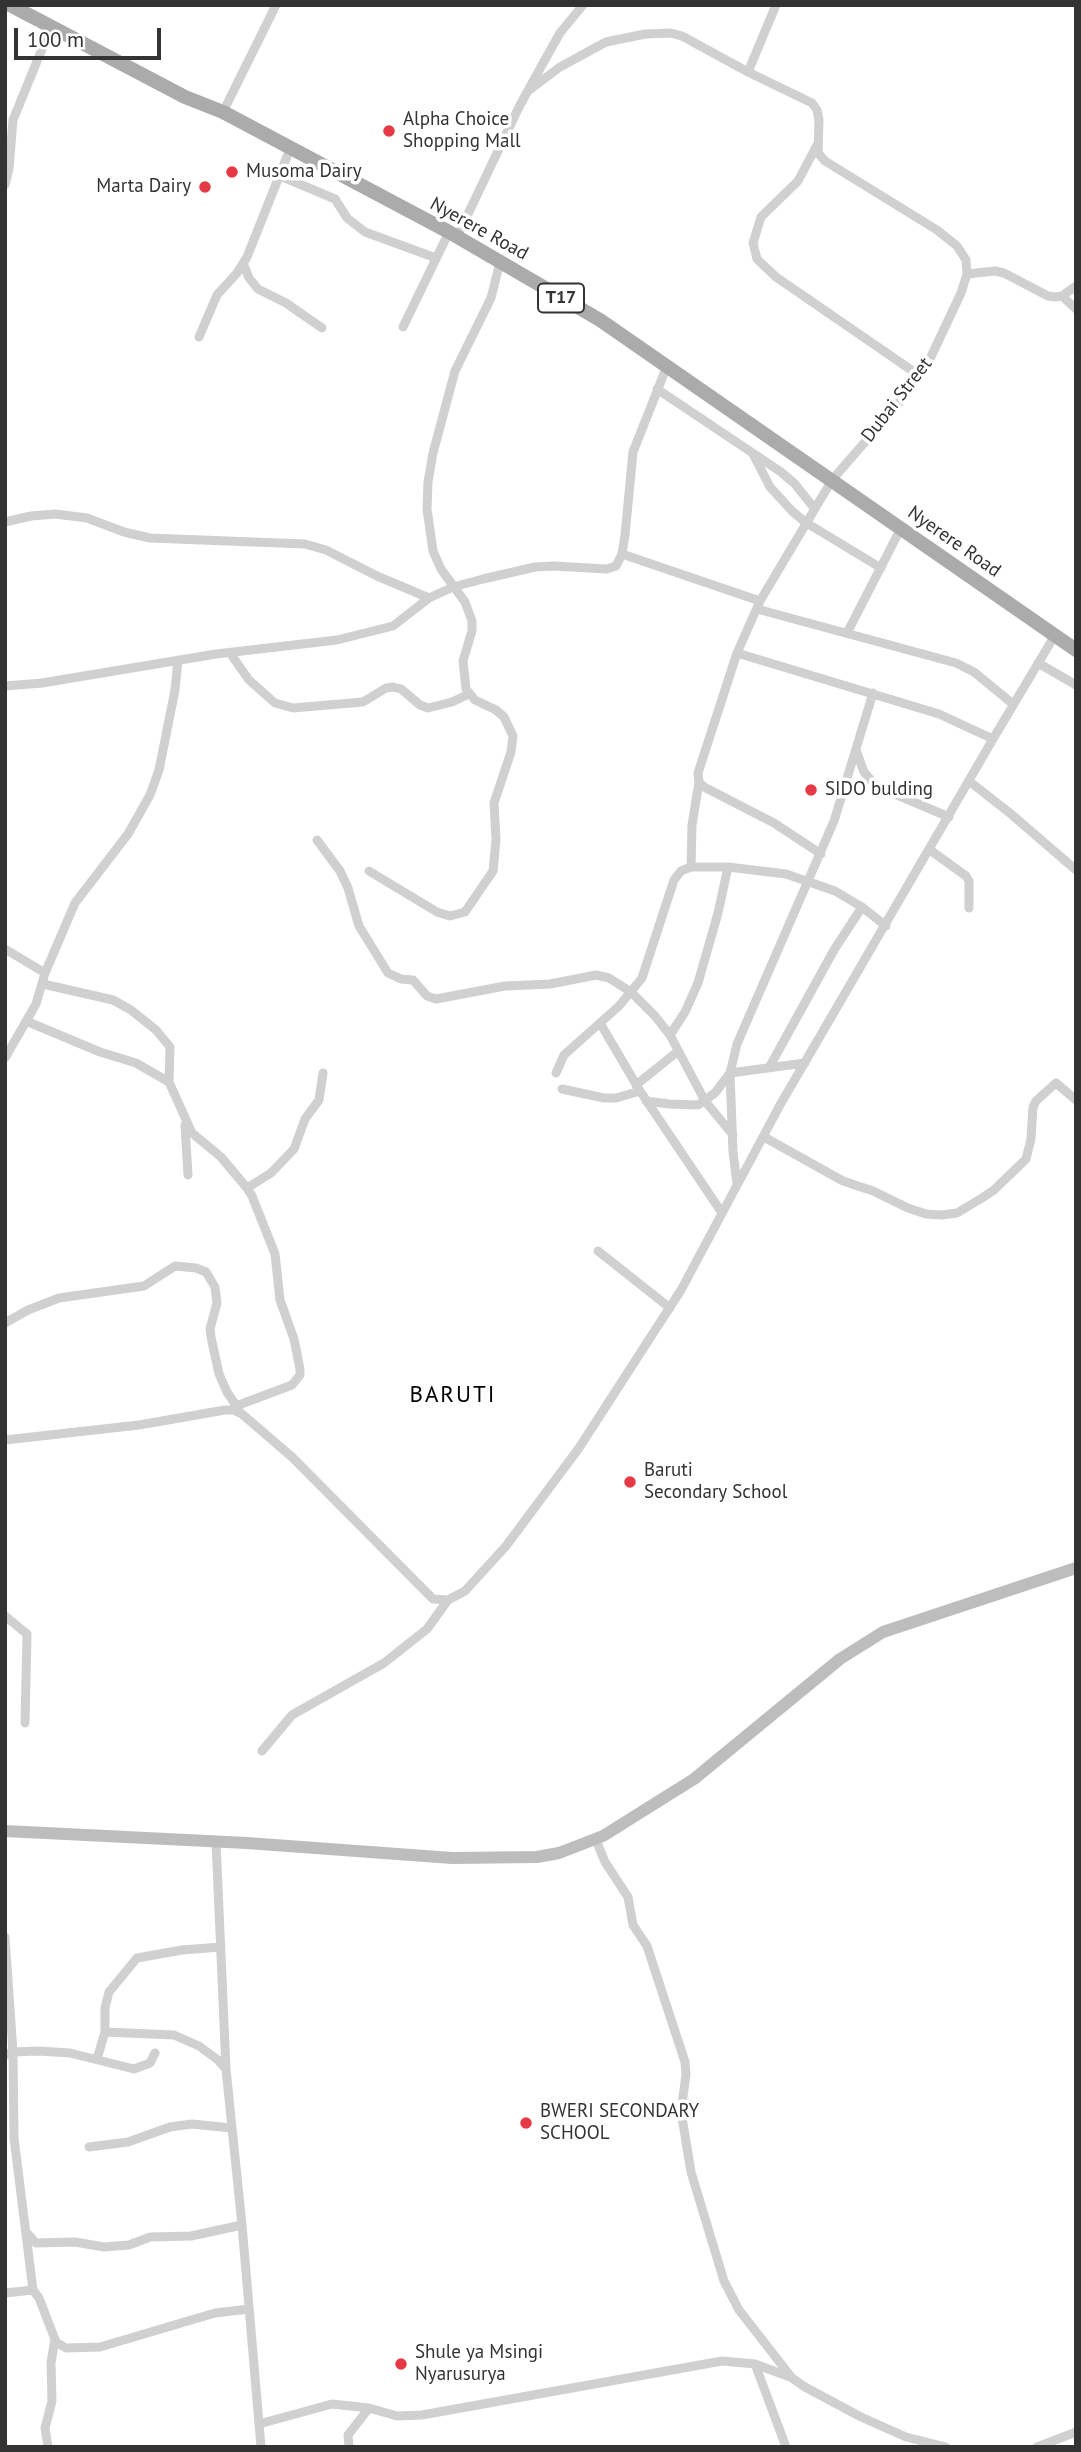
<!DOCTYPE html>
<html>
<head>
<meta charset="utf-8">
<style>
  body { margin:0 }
  #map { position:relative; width:1081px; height:2452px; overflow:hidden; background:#fff; font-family:"PT Sans",sans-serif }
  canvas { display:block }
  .frame { position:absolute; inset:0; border:7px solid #333; pointer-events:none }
  .scale { position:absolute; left:14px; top:28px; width:147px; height:32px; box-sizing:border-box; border:4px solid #333; border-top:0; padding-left:9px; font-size:21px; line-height:24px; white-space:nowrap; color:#333; -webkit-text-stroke:5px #fff; paint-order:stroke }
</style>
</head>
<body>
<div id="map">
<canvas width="1081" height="2452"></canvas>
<div class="frame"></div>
<div class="scale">100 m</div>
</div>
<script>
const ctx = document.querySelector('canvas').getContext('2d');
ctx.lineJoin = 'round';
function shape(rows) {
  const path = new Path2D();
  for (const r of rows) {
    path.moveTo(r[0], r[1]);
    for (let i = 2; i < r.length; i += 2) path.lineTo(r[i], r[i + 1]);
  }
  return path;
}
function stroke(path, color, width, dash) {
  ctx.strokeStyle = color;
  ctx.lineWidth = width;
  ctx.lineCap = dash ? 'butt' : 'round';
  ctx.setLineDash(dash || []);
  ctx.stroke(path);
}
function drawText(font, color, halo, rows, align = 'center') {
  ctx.font = font + ' "PT Sans",sans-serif';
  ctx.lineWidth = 7;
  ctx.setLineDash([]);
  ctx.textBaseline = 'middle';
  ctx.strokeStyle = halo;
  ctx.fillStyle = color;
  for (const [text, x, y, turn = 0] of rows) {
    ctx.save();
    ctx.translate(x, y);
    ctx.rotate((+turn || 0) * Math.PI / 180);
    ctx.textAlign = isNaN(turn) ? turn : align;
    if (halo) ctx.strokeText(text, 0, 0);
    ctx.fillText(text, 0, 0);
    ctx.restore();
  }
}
const street = shape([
  [748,72,776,5],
  [528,91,560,67,606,42,645,34,671,33,682,36,748,72,812,103,817,110,819,120,818,153,825,161,937,230,957,246,966,260,967,274,961,293,929,361,898,404,832,480,760,601,737,653,698,773,699,782,704,787,774,823,821,854],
  [223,112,276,5],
  [817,145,798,181,761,217,753,243,757,259,776,277,920,376],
  [278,175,335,199,347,218,365,232,436,258],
  [5,185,9,169,13,120,51,27],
  [457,237,519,107,547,56,560,33,583,5],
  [243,263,249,278,258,289,286,303,322,328],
  [967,274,995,271,1004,273,1048,296,1055,297,1062,296,1076,286],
  [1062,296,1076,309],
  [403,327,449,232],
  [199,337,217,295,237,273,247,257,290,149],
  [657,389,781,472,795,484,814,508],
  [753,454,770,487,792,511,805,522,881,568],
  [5,522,31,516,55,514,87,518,124,532,150,538,305,544,326,550,377,576,429,598],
  [622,554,760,601],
  [757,609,956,663,974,672,1013,704],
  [847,633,901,528],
  [230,653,249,680,275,703,293,708,363,702,386,688,393,687,401,689,420,705,428,708,452,702,469,694],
  [737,653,939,714,993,739],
  [1038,663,1076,685],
  [5,686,42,683,216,654,337,640,393,626,429,598,453,587,483,579,535,567,553,566,607,569,616,566,622,554,625,535,633,452,667,366],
  [856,750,864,772,876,786,949,817],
  [969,781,1011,814,1076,870],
  [317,840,340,871,348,888,359,926,388,973,401,979,413,980,427,996,436,999,505,986,550,984,596,975,609,978,631,992,655,1016,670,1035,705,1101,733,1135],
  [930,850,966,876,969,881,969,908],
  [691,867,692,825,699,782],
  [369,871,437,912,450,916,465,912,493,871,496,840,494,803,511,752,513,736,504,717,496,710,475,700,466,689,463,661,472,631,472,621,465,602,441,569,433,551,427,509,428,482,433,453,455,371,491,298,500,262],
  [5,949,45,973],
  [43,984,113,1000,131,1010,156,1030,170,1047,169,1082,192,1133,221,1157,247,1188,252,1196,275,1254,280,1300,294,1339,300,1369,300,1375,292,1385,236,1406],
  [26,1021,100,1052,136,1063,169,1082],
  [600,1023,640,1091,722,1213],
  [670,1035,685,1012,698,983,718,913,728,867],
  [5,1058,36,1004,45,973,75,903,128,834,150,795,159,770,175,690,178,660],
  [770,1066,834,950,862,907],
  [556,1073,564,1055,619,1006,642,978,674,880,681,871,691,867,728,867,786,874,835,891,862,907,886,926],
  [636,1085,677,1052],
  [562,1089,604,1098,616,1098,640,1091],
  [646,1101,669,1104,698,1105,715,1093,730,1073,805,1063],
  [185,1125,188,1175],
  [764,1137,843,1181,873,1191,908,1208,926,1214,942,1215,957,1213,982,1198,994,1190,1026,1159,1031,1139,1033,1107,1036,1101,1047,1091,1056,1083,1076,1100],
  [737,1184,733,1152,730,1073,737,1044,834,821,873,693],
  [247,1188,271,1173,294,1149,305,1119,319,1100,323,1073],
  [598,1251,670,1308],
  [5,1323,28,1310,59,1298,144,1286,175,1266,196,1268,206,1272,215,1287,217,1303,210,1329,211,1337,219,1374,227,1392,239,1410],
  [5,1440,139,1425,225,1410,233,1410,242,1414,292,1457,433,1599,448,1600],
  [5,1616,27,1634,25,1723],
  [262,1751,292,1715,384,1663,427,1629,448,1600,465,1591,506,1546,579,1448,681,1290,780,1105,993,739,1055,635],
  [596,1840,605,1862,628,1897,633,1925,647,1946,685,2062,686,2075,681,2111,691,2172,724,2281,739,2310,792,2378,805,2387,861,2417,906,2437,946,2447],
  [216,1842,226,2069,242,2225,261,2447],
  [5,1937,13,2052,14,2138,33,2290,39,2298,56,2342,66,2348,100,2347,215,2313,249,2309],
  [105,2032,174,2035,199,2046,218,2060,226,2069],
  [5,2055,13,2052,38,2051,70,2053,134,2069,150,2063,155,2053],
  [97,2059,105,2032,105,2008,109,1992,137,1958,182,1950,221,1947],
  [89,2147,128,2142,170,2127,192,2124,231,2128],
  [28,2234,36,2243,75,2242,104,2247,129,2245,150,2237,191,2236,242,2225],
  [5,2293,33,2290],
  [755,2364,786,2447],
  [259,2424,332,2404,369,2408,397,2416,422,2415,722,2361,755,2364,790,2377],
  [48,2447,45,2428,52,2401,51,2363,55,2339],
  [349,2447,348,2435,369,2408],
  [1037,2447,1076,2432]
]);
const secondary = shape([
  [5,1831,247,1843,452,1858,537,1857,559,1853,603,1836,694,1779,840,1659,883,1632,1076,1568]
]);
const primary = shape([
  [10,5,185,97,223,112,449,232,600,320,1076,650]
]);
const markers = [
  [389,131,7,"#e63946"],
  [232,172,7,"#e63946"],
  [205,187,7,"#e63946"],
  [811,790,7,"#e63946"],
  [630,1482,7,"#e63946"],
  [526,2123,7,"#e63946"],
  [401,2364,7,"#e63946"]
];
const shields = [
  [561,298,46]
];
const shieldNames = [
  ["T17",561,298]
];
const poiNames = [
  ["Alpha Choice",403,120],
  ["Shopping Mall",403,142],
  ["Musoma Dairy",246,172],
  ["Marta Dairy",191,187,"right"],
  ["SIDO bulding",825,790],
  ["Baruti",644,1471],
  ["Secondary School",644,1493],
  ["BWERI SECONDARY",540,2112],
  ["SCHOOL",540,2134],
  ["Shule ya Msingi",415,2353],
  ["Nyarusurya",415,2375]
];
const streetNames = [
  ["Nyerere Road",479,229,29],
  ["Dubai Street",897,400,-52],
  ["Nyerere Road",954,542,35]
];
const quarterNames = [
  ["BARUTI",453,1395]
];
stroke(street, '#d0d0d0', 9);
stroke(secondary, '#bdbdbd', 12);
stroke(primary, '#ababab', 14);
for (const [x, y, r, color] of markers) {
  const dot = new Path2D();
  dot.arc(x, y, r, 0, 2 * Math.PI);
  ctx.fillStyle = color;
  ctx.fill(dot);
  stroke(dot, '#fff', 2.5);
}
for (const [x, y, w] of shields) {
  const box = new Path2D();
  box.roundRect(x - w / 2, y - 14.5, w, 29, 5);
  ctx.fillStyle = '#fff';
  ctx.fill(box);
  stroke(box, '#333', 2);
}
drawText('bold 18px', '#333', null, shieldNames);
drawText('19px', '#333', '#fff', poiNames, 'left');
drawText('19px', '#333', '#fff', streetNames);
ctx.letterSpacing = '2px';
drawText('23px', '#000', '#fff', quarterNames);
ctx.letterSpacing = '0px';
</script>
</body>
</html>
